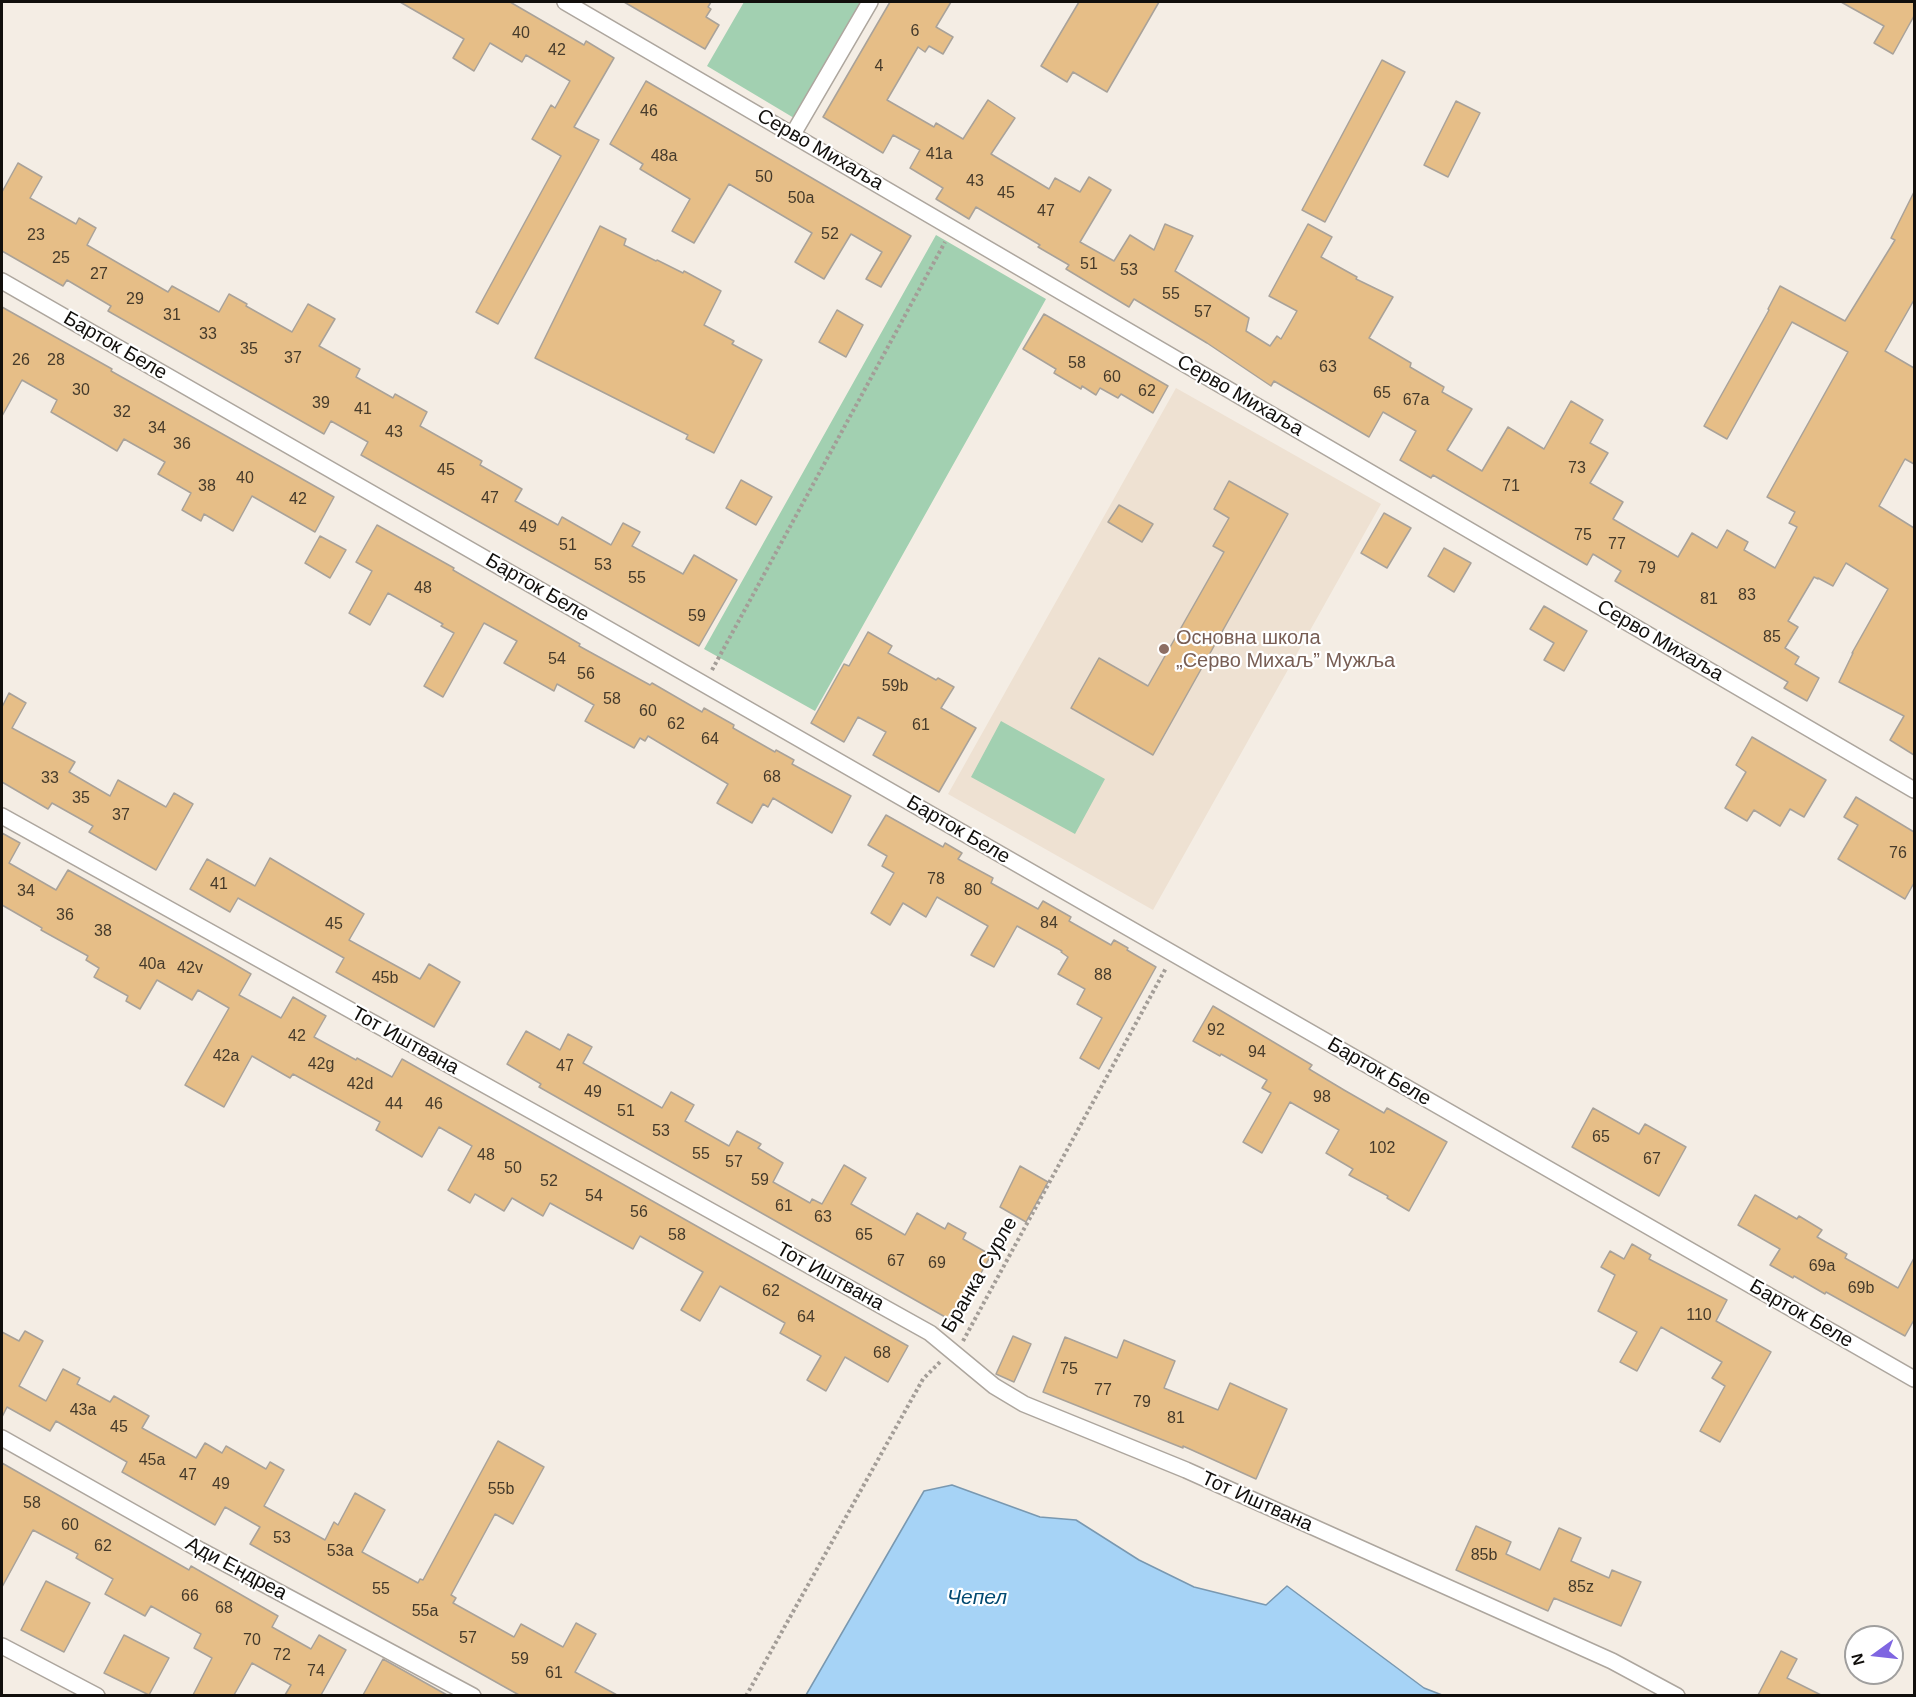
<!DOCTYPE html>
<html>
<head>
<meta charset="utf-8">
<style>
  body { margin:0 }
  #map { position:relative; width:1916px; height:1697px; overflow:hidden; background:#f4ede4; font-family:Arial,sans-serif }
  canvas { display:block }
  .frame { position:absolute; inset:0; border:3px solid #110f0c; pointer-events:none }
  .north { position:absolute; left:1844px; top:1625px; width:60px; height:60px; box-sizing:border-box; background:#fff; border:2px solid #a09f9e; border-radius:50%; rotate:255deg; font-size:16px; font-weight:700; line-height:24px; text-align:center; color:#110f0c }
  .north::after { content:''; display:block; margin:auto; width:21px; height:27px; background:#7f66e1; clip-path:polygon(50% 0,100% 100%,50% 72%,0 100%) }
</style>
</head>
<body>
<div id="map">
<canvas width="1916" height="1697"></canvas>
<div class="frame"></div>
<div class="north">N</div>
</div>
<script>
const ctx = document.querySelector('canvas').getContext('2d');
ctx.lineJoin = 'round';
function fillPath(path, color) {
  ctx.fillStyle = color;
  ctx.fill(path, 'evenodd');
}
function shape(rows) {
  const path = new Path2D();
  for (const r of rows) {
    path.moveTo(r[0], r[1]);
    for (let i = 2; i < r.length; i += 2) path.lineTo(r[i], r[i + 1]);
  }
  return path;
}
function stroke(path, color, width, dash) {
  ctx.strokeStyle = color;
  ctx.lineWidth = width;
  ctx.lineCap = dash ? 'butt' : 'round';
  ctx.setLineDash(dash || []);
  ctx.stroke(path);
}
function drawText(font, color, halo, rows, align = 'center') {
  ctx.font = font + ' Arial,sans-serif';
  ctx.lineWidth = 4.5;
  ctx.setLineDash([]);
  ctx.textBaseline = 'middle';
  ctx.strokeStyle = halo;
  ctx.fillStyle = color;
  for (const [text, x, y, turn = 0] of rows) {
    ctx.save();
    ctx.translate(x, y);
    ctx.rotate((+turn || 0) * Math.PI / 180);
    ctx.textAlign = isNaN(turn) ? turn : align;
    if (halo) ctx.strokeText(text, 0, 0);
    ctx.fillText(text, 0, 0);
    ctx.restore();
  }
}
const built = shape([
  [1176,388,1381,504,1153,910,948,794]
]);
const green = shape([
  [744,2,862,2,794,118,707,66],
  [936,235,1046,299,815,711,704,649],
  [1001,721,1105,779,1075,834,971,777]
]);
const water = shape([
  [952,1485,1040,1517,1076,1520,1139,1560,1194,1587,1266,1605,1287,1586,1424,1688,1442,1695,806,1695,924,1491,952,1485]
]);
const building = shape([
  [400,2,510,2,584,45,586,41,614,58,574,127,599,140,498,324,476,312,561,156,532,139,551,105,555,108,570,81,526,55,522,62,490,43,474,71,453,58,464,39,400,2],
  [624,2,711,2,708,7,711,9,706,17,719,25,705,49,624,2],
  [890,2,951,2,936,27,953,37,943,54,929,46,925,52,918,47,887,100,934,127,936,123,963,139,988,100,1015,118,991,154,1049,189,1055,178,1080,192,1089,177,1111,190,1080,242,1114,261,1130,235,1154,250,1165,224,1193,236,1175,271,1249,318,1246,331,1270,346,1277,336,1281,339,1297,311,1269,296,1308,224,1332,237,1321,257,1357,277,1356,279,1393,297,1369,338,1411,363,1410,367,1444,387,1442,392,1472,409,1447,450,1482,471,1508,427,1544,449,1571,401,1603,420,1590,443,1608,453,1590,483,1623,502,1613,519,1678,557,1692,533,1717,548,1727,530,1748,542,1744,550,1775,568,1797,527,1789,523,1795,512,1767,497,1848,352,1792,322,1727,439,1704,426,1769,310,1768,309,1780,286,1845,321,1895,240,1891,238,1914,192,1914,300,1885,351,1914,368,1914,464,1905,459,1879,506,1914,528,1914,755,1890,740,1904,716,1839,682,1853,653,1852,653,1888,589,1846,563,1833,586,1818,578,1818,579,1814,577,1788,621,1798,627,1785,648,1799,657,1795,664,1819,678,1807,701,1784,688,1788,682,1615,581,1621,571,1593,554,1587,565,1433,475,1431,478,1400,460,1416,431,1383,412,1369,437,1274,381,1271,386,1207,343,1134,299,1129,307,1066,269,1069,265,1038,247,1040,245,976,207,969,219,936,199,943,188,910,168,920,150,893,135,883,153,823,117,890,2],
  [1079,2,1159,2,1107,92,1073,72,1067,82,1041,66,1079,2],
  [1841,2,1914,2,1914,16,1893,54,1874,43,1884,26,1841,2],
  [1382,60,1405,72,1325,222,1302,210,1382,60],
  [646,81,911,236,881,287,866,279,882,252,851,234,824,279,795,262,812,233,729,184,694,243,672,231,690,199,640,169,643,164,610,144,646,81],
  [1456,101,1480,113,1448,177,1424,165,1456,101],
  [18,163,42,177,30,198,76,224,79,218,96,228,87,245,168,292,172,286,219,312,229,294,247,304,246,306,292,332,308,304,335,319,319,346,360,369,356,377,393,398,395,394,427,412,420,426,482,461,480,465,522,489,515,501,558,525,562,517,611,545,623,523,640,532,632,546,683,574,694,555,737,580,699,646,361,455,368,442,331,421,324,434,108,311,111,306,67,280,63,286,2,251,2,192,18,163],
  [600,226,626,239,624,245,656,261,657,260,683,273,684,271,721,291,704,325,734,341,732,344,762,360,714,453,686,439,688,435,535,358,600,226],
  [2,307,112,369,111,371,334,497,315,532,252,496,233,531,204,514,201,521,182,510,191,493,158,474,165,462,124,439,117,451,97,439,51,412,57,400,22,380,2,416,2,307],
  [837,310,863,325,846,357,819,342,837,310],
  [1044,314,1168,386,1153,413,1121,394,1118,398,1100,388,1096,395,1082,386,1081,389,1054,373,1056,369,1023,349,1044,314],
  [741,480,772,497,756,525,726,508,741,480],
  [1229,481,1288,514,1153,755,1071,708,1099,658,1148,686,1224,552,1213,546,1229,518,1214,509,1229,481],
  [1119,505,1153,524,1142,542,1108,522,1119,505],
  [1384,513,1411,528,1387,568,1361,553,1384,513],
  [377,525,454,568,453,570,580,644,579,646,650,685,652,683,702,712,704,708,734,725,733,728,775,752,776,750,794,760,792,764,851,796,832,833,773,798,768,807,763,804,752,823,717,803,728,784,648,736,645,741,640,738,634,748,585,721,594,705,557,684,554,691,504,663,517,641,484,623,443,697,424,686,454,633,441,626,443,624,388,593,370,625,349,613,372,571,356,562,377,525],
  [320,536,346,550,330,578,305,563,320,536],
  [1444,548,1471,563,1454,592,1428,576,1444,548],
  [1544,606,1587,631,1564,671,1544,660,1554,643,1530,629,1544,606],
  [868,632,892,646,888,653,936,680,938,678,954,687,941,708,976,728,939,792,873,755,886,732,858,717,844,742,811,723,844,664,849,666,868,632],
  [9,693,26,703,12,728,75,762,69,772,110,796,118,780,166,807,174,793,193,804,156,870,89,832,93,826,52,803,48,809,2,782,2,707,9,693],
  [1752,737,1826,780,1804,817,1790,809,1780,826,1754,810,1747,821,1725,808,1746,772,1736,765,1752,737],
  [1856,797,1914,832,1914,883,1905,899,1838,859,1858,825,1844,817,1856,797],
  [886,815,943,847,945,843,962,853,958,859,993,878,991,883,1038,909,1043,901,1071,917,1069,921,1111,945,1114,940,1128,948,1127,950,1156,967,1099,1069,1080,1058,1102,1018,1077,1004,1085,989,1058,974,1068,957,1061,952,1062,951,1017,926,994,967,971,955,988,926,937,897,926,917,903,903,890,925,871,913,894,873,882,866,887,856,868,845,886,815],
  [2,833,20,843,9,863,56,890,68,870,222,957,251,974,239,995,281,1018,293,997,326,1016,314,1037,356,1060,357,1058,392,1077,402,1059,908,1346,888,1382,845,1357,826,1391,807,1380,821,1356,780,1333,785,1323,720,1286,700,1321,681,1310,703,1272,640,1236,633,1249,550,1203,543,1216,512,1198,504,1211,475,1194,470,1203,448,1190,472,1146,439,1127,422,1157,376,1130,380,1122,293,1074,290,1078,252,1056,224,1107,185,1085,229,1008,198,990,192,1000,157,980,140,1009,126,1001,128,996,94,977,99,968,86,960,88,956,41,930,42,928,2,905,2,833],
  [270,858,364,914,349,940,420,979,429,964,460,982,434,1027,336,972,344,958,238,898,230,912,190,889,207,859,255,886,270,858],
  [1213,1006,1312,1065,1309,1069,1344,1090,1384,1113,1387,1108,1447,1142,1409,1211,1387,1198,1388,1196,1349,1175,1353,1169,1326,1153,1339,1130,1290,1102,1262,1153,1243,1142,1271,1093,1262,1088,1267,1080,1221,1054,1220,1056,1193,1041,1213,1006],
  [526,1031,560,1050,568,1034,592,1047,583,1063,662,1108,671,1092,694,1105,685,1121,729,1146,737,1131,761,1144,758,1148,783,1163,773,1182,810,1203,812,1199,822,1204,844,1165,866,1178,851,1204,905,1235,917,1213,945,1229,948,1223,966,1233,963,1239,991,1255,954,1322,539,1087,541,1084,507,1064,526,1031],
  [1593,1108,1639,1134,1645,1124,1686,1147,1659,1196,1572,1147,1593,1108],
  [1020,1166,1048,1182,1026,1222,1000,1207,1020,1166],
  [1755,1195,1797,1219,1799,1216,1822,1230,1817,1237,1847,1254,1845,1258,1898,1288,1914,1258,1914,1320,1905,1336,1826,1292,1825,1294,1794,1276,1793,1278,1770,1265,1780,1249,1738,1225,1755,1195],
  [1632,1244,1651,1255,1649,1259,1727,1300,1716,1321,1771,1352,1720,1442,1700,1431,1725,1386,1712,1378,1722,1362,1661,1327,1637,1371,1620,1362,1637,1332,1598,1311,1615,1275,1601,1267,1610,1251,1624,1259,1632,1244],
  [25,1331,43,1341,19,1386,46,1401,63,1369,80,1378,77,1384,110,1402,114,1396,149,1416,142,1428,196,1458,205,1443,222,1453,226,1446,266,1469,270,1462,284,1470,264,1506,325,1540,334,1522,338,1525,355,1493,385,1510,362,1552,418,1583,420,1579,423,1580,498,1441,544,1467,513,1524,495,1514,451,1595,456,1598,453,1603,514,1637,521,1624,563,1647,576,1623,596,1634,575,1672,617,1695,519,1695,250,1544,260,1527,225,1507,215,1525,122,1472,127,1462,56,1421,50,1431,7,1407,2,1417,2,1332,19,1341,25,1331],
  [1013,1336,1031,1344,1014,1382,996,1374,1013,1336],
  [1065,1337,1117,1358,1124,1340,1175,1361,1164,1388,1218,1410,1230,1383,1287,1409,1256,1479,1183,1446,1183,1448,1043,1392,1065,1337],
  [2,1463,189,1570,191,1566,278,1616,272,1627,311,1649,319,1635,346,1650,321,1695,285,1695,291,1685,252,1663,234,1695,193,1695,212,1658,194,1648,201,1634,151,1606,145,1616,105,1594,113,1579,76,1558,78,1554,33,1530,2,1587,2,1463],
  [1476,1526,1511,1542,1506,1554,1540,1570,1559,1528,1581,1538,1571,1561,1609,1578,1612,1570,1641,1582,1621,1626,1554,1598,1548,1611,1456,1570,1476,1526],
  [46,1581,90,1603,64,1652,21,1630,46,1581],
  [124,1635,169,1658,149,1695,104,1673,124,1635],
  [1781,1651,1797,1659,1787,1678,1821,1695,1758,1695,1781,1651],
  [383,1659,447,1695,363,1695,383,1659]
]);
const path = shape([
  [712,670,945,242],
  [963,1341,1166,968],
  [746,1696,923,1379,940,1362]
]);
const street = shape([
  [565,2,1914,790],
  [793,134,870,2],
  [2,281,1914,1379],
  [2,816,930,1333,994,1386,1024,1404,1186,1470,1612,1661,1677,1696],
  [2,1438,200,1550,473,1696],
  [2,1646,97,1696]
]);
const markers = [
  [1164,649,6,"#8d6e63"]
];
const numberNames = [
  ["6",915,32],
  ["40",521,34],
  ["42",557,51],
  ["4",879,67],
  ["46",649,112],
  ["41a",939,155],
  ["48a",664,157],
  ["50",764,178],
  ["43",975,182],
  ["45",1006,194],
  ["50a",801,199],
  ["47",1046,212],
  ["52",830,235],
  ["23",36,236],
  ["25",61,259],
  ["51",1089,265],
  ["53",1129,271],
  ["27",99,275],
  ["55",1171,295],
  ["29",135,300],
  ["57",1203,313],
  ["31",172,316],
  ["33",208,335],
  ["35",249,350],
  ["37",293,359],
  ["26",21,361],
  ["28",56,361],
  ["58",1077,364],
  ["63",1328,368],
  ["60",1112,378],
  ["30",81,391],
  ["62",1147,392],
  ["65",1382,394],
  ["67a",1416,401],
  ["39",321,404],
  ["41",363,410],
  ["32",122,413],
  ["34",157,429],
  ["43",394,433],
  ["36",182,445],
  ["73",1577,469],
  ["45",446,471],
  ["40",245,479],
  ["38",207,487],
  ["71",1511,487],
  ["47",490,499],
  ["42",298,500],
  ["49",528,528],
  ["75",1583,536],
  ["77",1617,545],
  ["51",568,546],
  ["53",603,566],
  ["79",1647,569],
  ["55",637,579],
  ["48",423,589],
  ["83",1747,596],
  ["81",1709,600],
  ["59",697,617],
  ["85",1772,638],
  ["54",557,660],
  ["56",586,675],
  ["59b",895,687],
  ["58",612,700],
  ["60",648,712],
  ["62",676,725],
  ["61",921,726],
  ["64",710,740],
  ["68",772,778],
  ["33",50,779],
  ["35",81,799],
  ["37",121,816],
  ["76",1898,854],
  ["78",936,880],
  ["41",219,885],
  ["80",973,891],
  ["34",26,892],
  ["36",65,916],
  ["84",1049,924],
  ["45",334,925],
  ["38",103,932],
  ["40a",152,965],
  ["42v",190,969],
  ["88",1103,976],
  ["45b",385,979],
  ["92",1216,1031],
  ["42",297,1037],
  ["94",1257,1053],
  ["42a",226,1057],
  ["42g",321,1065],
  ["47",565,1067],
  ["42d",360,1085],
  ["49",593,1093],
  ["98",1322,1098],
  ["44",394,1105],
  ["46",434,1105],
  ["51",626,1112],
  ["53",661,1132],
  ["65",1601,1138],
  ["102",1382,1149],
  ["55",701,1155],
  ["48",486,1156],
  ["67",1652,1160],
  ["57",734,1163],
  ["50",513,1169],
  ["59",760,1181],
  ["52",549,1182],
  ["54",594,1197],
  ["61",784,1207],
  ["56",639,1213],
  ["63",823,1218],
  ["58",677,1236],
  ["65",864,1236],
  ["67",896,1262],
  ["69",937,1264],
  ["69a",1822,1267],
  ["69b",1861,1289],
  ["62",771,1292],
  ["110",1699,1316],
  ["64",806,1318],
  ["68",882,1354],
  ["75",1069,1370],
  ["77",1103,1391],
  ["79",1142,1403],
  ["43a",83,1411],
  ["81",1176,1419],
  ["45",119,1428],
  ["45a",152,1461],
  ["47",188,1476],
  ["49",221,1485],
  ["55b",501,1490],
  ["58",32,1504],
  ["60",70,1526],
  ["53",282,1539],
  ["62",103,1547],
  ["53a",340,1552],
  ["85b",1484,1556],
  ["85z",1581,1588],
  ["55",381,1590],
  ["66",190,1597],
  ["68",224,1609],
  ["55a",425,1612],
  ["57",468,1639],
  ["70",252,1641],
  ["72",282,1656],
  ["59",520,1660],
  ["74",316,1672],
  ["61",554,1674]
];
const streetNames = [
  ["Серво Михаља",820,150,30],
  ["Барток Беле",115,346,30],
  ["Серво Михаља",1240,396,30],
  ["Барток Беле",537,588,30],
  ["Серво Михаља",1660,641,30],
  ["Барток Беле",958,830,30],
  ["Тот Иштвана",405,1041,29],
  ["Барток Беле",1379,1072,30],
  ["Бранка Сурле",980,1275,-60],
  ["Тот Иштвана",830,1277,29],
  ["Барток Беле",1801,1314,30],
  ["Тот Иштвана",1257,1502,24],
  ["Ади Ендреа",236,1569,28]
];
const educationNames = [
  ["Основна школа",1176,638],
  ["„Серво Михаљ” Мужља",1176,661]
];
const waterNames = [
  ["Чепел",977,1598]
];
fillPath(built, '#eee1d2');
fillPath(green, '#a2d0b1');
fillPath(water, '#a6d3f6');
stroke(water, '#7998b0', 1.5);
fillPath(building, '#e6be87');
stroke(building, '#a9a299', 1.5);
stroke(street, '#ada69e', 18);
stroke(path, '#a39d97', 4, [3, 3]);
stroke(street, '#fff', 15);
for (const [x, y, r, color] of markers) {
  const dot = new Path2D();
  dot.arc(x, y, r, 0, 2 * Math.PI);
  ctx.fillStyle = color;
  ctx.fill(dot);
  stroke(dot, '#fff', 2);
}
drawText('16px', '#463b2b', null, numberNames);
drawText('20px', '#110f0c', '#fff', streetNames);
drawText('20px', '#785e54', '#fff', educationNames, 'left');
drawText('italic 21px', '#024a72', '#fff', waterNames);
</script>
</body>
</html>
